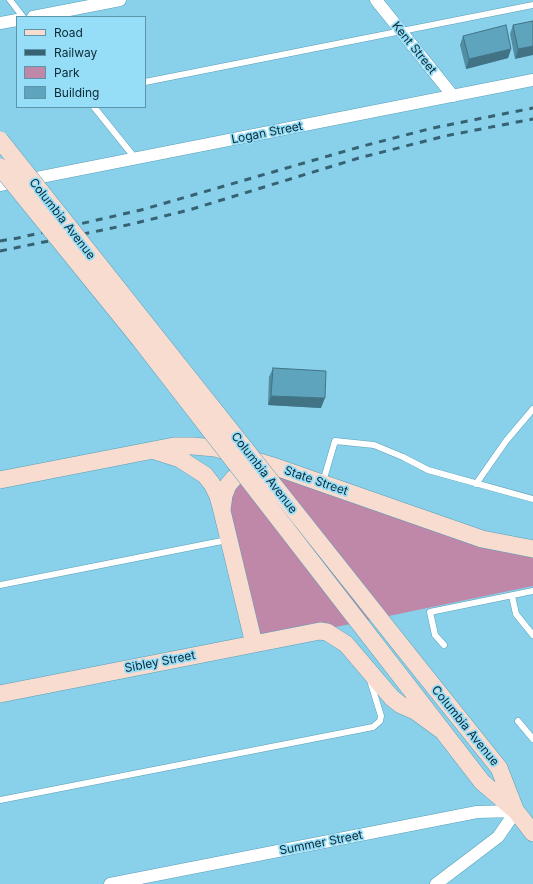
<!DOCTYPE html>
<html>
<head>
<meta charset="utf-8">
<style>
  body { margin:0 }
  #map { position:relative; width:533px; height:884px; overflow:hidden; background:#89d0ea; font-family:Inter,sans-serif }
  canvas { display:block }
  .legend { position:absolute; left:16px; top:16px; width:130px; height:92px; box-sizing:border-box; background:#96ddf8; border:1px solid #5e95aa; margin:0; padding:5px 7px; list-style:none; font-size:12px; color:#0b2a34 }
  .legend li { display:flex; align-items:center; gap:8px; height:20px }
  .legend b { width:20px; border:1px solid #5e95aa }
</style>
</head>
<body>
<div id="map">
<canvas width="533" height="884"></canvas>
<ul class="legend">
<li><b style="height:5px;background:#f9dcd0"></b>Road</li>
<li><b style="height:5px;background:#366272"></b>Railway</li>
<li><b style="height:11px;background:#bf87a8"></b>Park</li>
<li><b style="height:11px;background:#5ea4bd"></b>Building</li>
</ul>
</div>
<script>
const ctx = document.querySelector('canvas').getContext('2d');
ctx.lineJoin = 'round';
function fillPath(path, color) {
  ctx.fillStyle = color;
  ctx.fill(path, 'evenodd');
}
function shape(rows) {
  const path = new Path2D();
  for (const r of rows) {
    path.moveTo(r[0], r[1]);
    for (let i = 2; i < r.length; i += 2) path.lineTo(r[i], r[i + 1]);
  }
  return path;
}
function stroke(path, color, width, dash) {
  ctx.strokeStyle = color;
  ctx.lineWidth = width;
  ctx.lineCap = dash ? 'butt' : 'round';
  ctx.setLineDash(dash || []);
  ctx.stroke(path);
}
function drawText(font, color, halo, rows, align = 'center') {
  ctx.font = font + ' Inter,sans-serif';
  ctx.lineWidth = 3.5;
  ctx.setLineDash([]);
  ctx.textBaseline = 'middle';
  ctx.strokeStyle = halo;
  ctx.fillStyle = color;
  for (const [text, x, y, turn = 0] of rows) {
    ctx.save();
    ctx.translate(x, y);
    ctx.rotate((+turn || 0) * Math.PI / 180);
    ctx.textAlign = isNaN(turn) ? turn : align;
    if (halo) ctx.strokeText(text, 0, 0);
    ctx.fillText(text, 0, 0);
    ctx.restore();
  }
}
const green = shape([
  [255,468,533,549,533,586,254,644,224,495]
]);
const lane = shape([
  [10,0,23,17],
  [145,82,533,5],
  [94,107,135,158],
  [323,482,335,441,374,445,403,457,428,470,533,499],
  [476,484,506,441,533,409],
  [0,585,227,540],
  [512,596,516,614,533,635],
  [444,645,435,635,430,612,533,591],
  [518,721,533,739],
  [0,800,373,727,380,721,381,716,370,680]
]);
const street = shape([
  [376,0,453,96],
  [33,17,120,0],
  [0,23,17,20],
  [0,185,533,80],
  [110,884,477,812,516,811],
  [436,884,498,837,516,811]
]);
const secondary = shape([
  [155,451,180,459,205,475,212,484,218,496,222,511,254,644],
  [0,480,174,446,193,446,215,448,273,466,482,539,533,549],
  [222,510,224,495,228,485,234,478,244,472,256,468],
  [423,673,499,768,515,809],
  [408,686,482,782,516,811,533,833],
  [0,694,320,631,327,632,346,644,392,698,401,705,415,711,441,730]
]);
const rail = shape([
  [0,241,18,238,141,210,363,146,433,128,533,108],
  [0,251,132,224,189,210,359,158,445,136,533,119]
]);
const secondaryBridge = shape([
  [0,140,423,673],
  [0,167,141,341,408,686]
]);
const wall = shape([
  [533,21,515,59,510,34,513,25],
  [463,36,511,49,508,58,466,69,460,45],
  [273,368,321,408,268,405,269,377]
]);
const shadedWall = shape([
  [533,46,533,55,515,59,518,49],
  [511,49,508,58,466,69,469,59],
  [271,396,325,398,321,408,268,405]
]);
const building = shape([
  [533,21,533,46,518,49,513,25,533,21],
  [506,25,511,49,469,59,463,36,506,25],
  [273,368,326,371,325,398,271,396,273,368]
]);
const streetNames = [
  ["Kent Street",414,48,51],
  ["Logan Street",267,133,-11],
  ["Columbia Avenue",62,219,52],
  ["Columbia Avenue",264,473,52],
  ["State Street",316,481,19],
  ["Sibley Street",160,662,-11],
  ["Columbia Avenue",465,726,51],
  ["Summer Street",321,843,-11]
];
fillPath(green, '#bf87a8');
stroke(lane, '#599fb8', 7);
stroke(street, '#599fb8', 13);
stroke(secondary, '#599fb8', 18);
stroke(lane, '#fff', 6);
stroke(street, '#fff', 12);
stroke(secondary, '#f9dcd0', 17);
stroke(rail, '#366272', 3, [7, 7]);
stroke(secondaryBridge, '#599fb8', 18, []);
stroke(secondaryBridge, '#f9dcd0', 17);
fillPath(wall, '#518da3');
fillPath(shadedWall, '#427384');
fillPath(building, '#5ea4bd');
stroke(building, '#427384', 1);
drawText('12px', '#0b2a34', '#96ddf8', streetNames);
</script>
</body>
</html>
